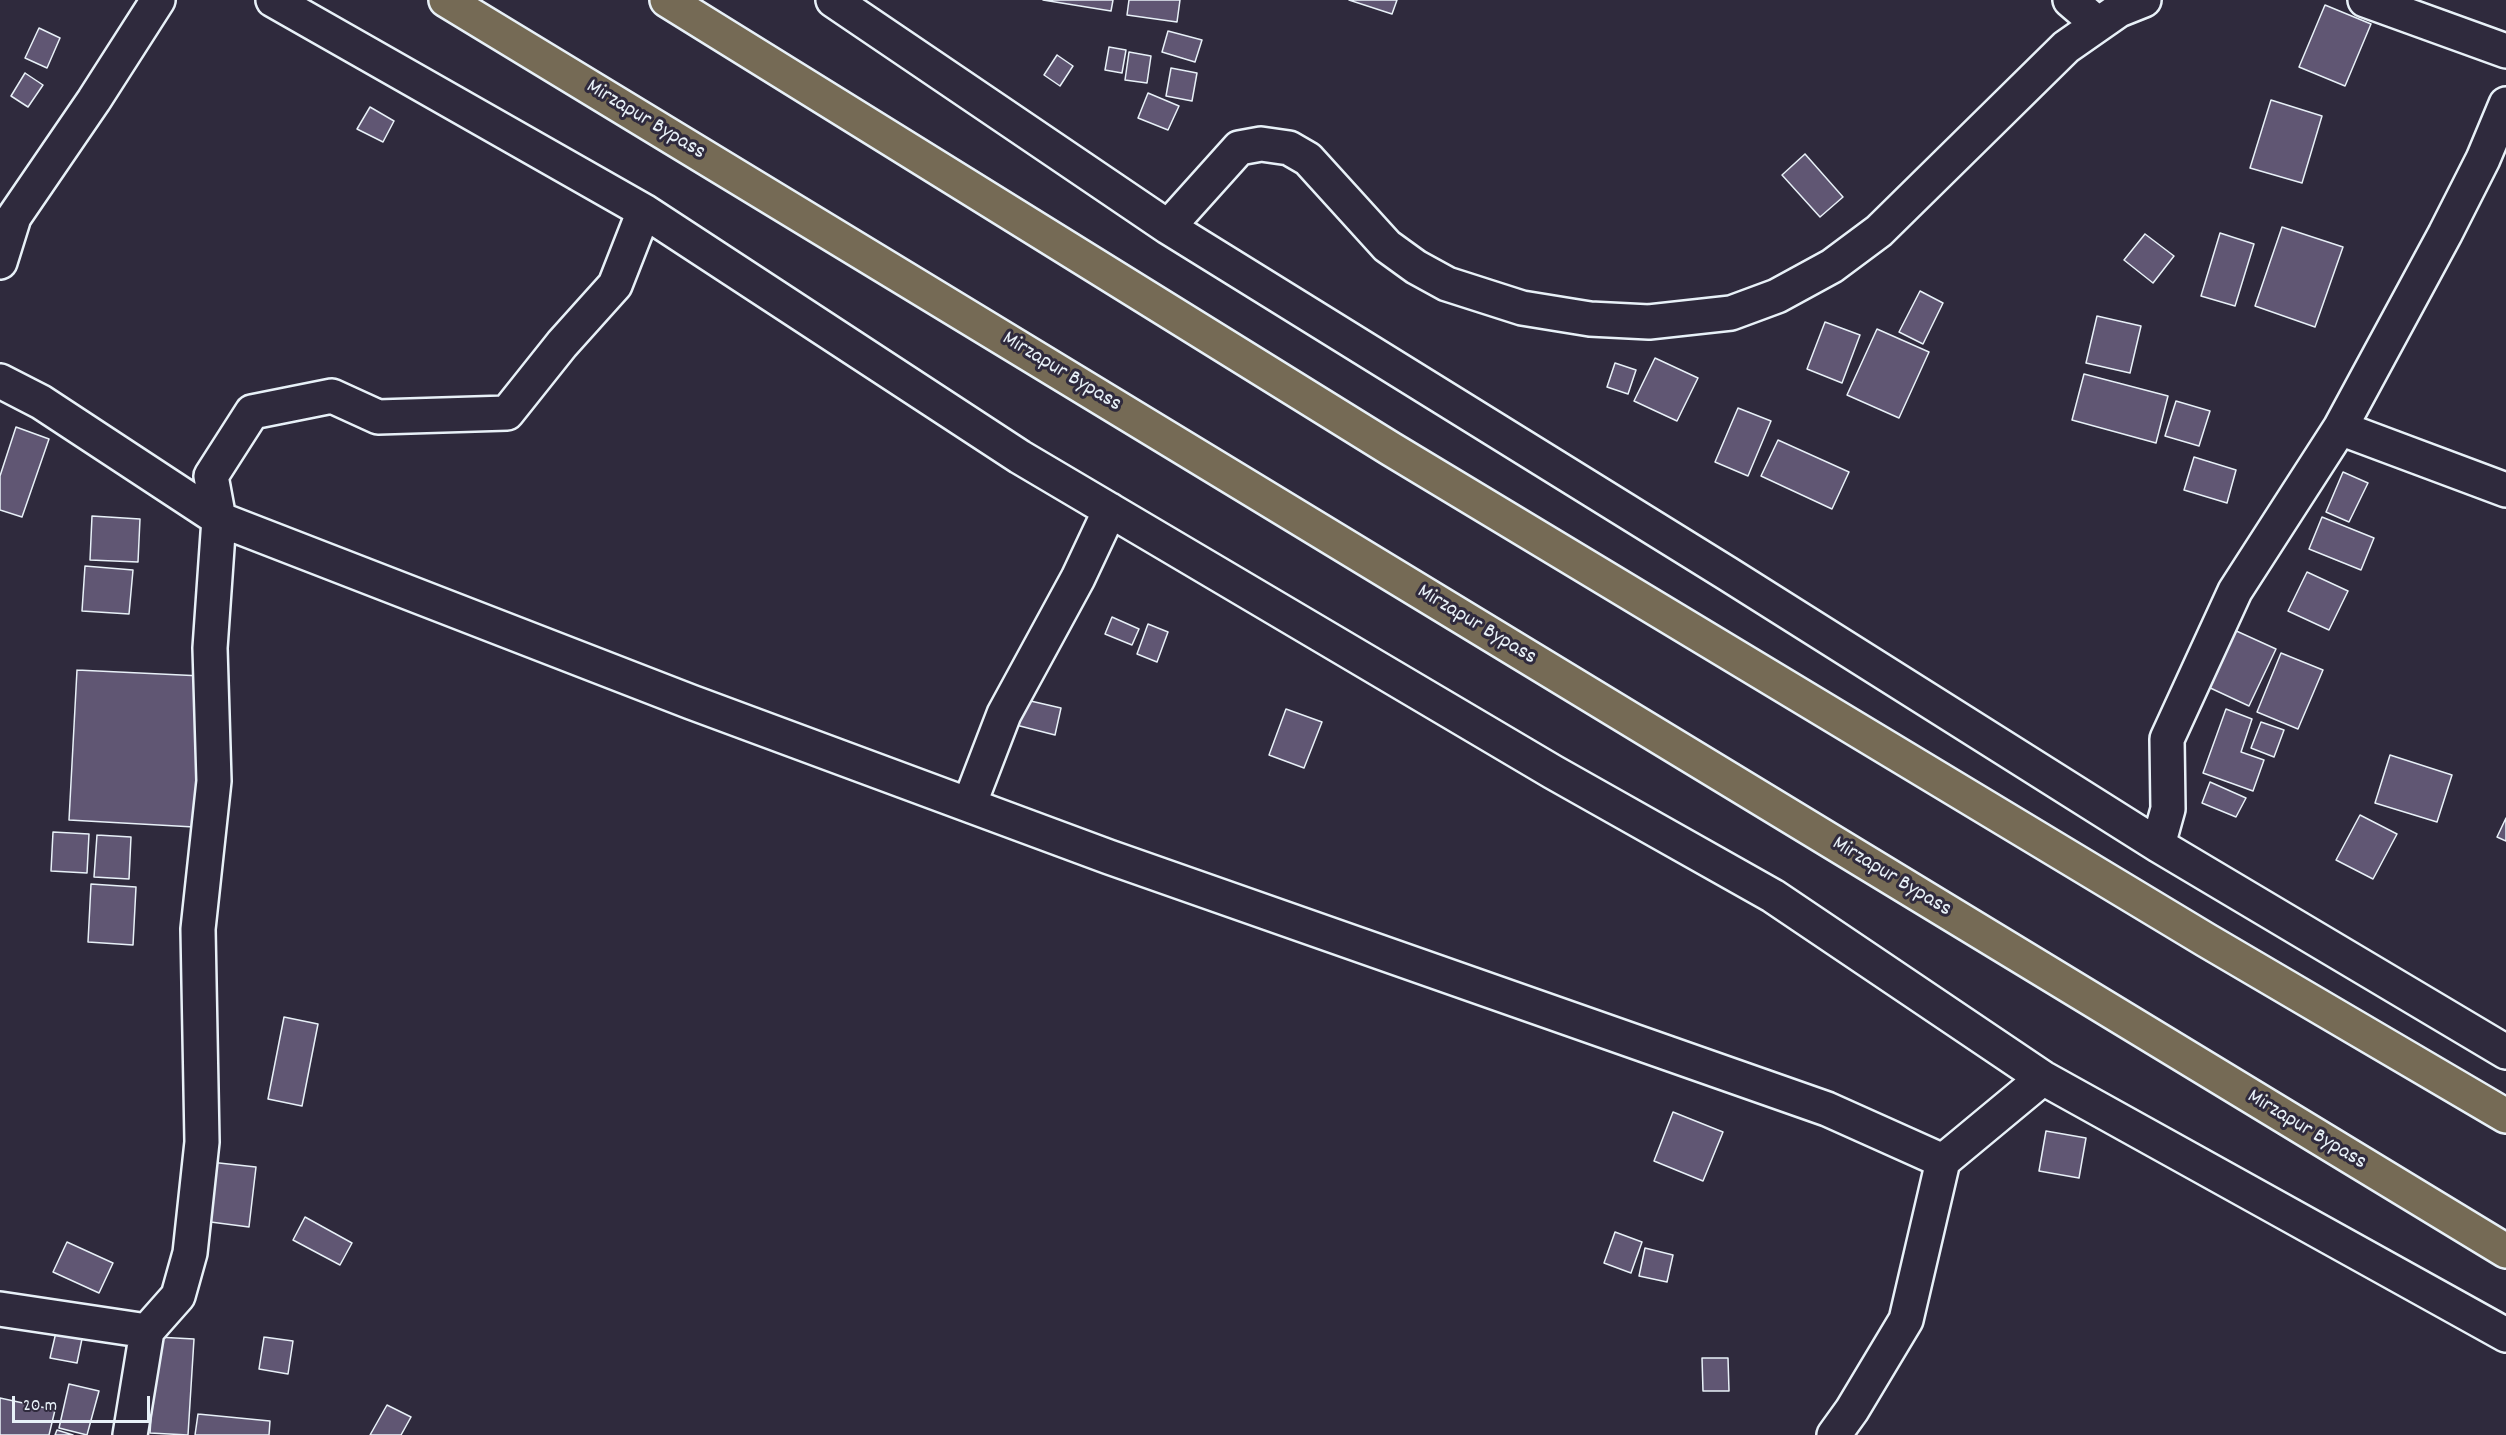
<!DOCTYPE html>
<html>
<head>
<meta charset="utf-8">
<style>
  body { margin:0 }
  #map { position:relative; width:2506px; height:1435px; overflow:hidden; background:#2f2a3d; font-family:Dekko,sans-serif }
  canvas { display:block }
  .scale { position:absolute; left:12px; top:1396px; width:138px; height:27px; box-sizing:border-box; border:3px solid #e8f1f8; border-top:0; padding-left:8px; font-size:18px; line-height:21px; white-space:nowrap; color:#e8f1f8; -webkit-text-stroke:4px #2f2a3d; paint-order:stroke }
</style>
</head>
<body>
<div id="map">
<canvas width="2506" height="1435"></canvas>
<div class="scale">20 m</div>
</div>
<script>
const ctx = document.querySelector('canvas').getContext('2d');
ctx.lineJoin = 'round';
function fillPath(path, color) {
  ctx.fillStyle = color;
  ctx.fill(path, 'evenodd');
}
function shape(rows) {
  const path = new Path2D();
  for (const r of rows) {
    path.moveTo(r[0], r[1]);
    for (let i = 2; i < r.length; i += 2) path.lineTo(r[i], r[i + 1]);
  }
  return path;
}
function stroke(path, color, width, dash) {
  ctx.strokeStyle = color;
  ctx.lineWidth = width;
  ctx.lineCap = dash ? 'butt' : 'round';
  ctx.setLineDash(dash || []);
  ctx.stroke(path);
}
function drawText(font, color, halo, rows, align = 'center') {
  ctx.font = font + ' Dekko,sans-serif';
  ctx.lineWidth = 6;
  ctx.setLineDash([]);
  ctx.textBaseline = 'middle';
  ctx.strokeStyle = halo;
  ctx.fillStyle = color;
  for (const [text, x, y, turn = 0] of rows) {
    ctx.save();
    ctx.translate(x, y);
    ctx.rotate((+turn || 0) * Math.PI / 180);
    ctx.textAlign = isNaN(turn) ? turn : align;
    if (halo) ctx.strokeText(text, 0, 0);
    ctx.fillText(text, 0, 0);
    ctx.restore();
  }
}
const building = shape([
  [1043,0,1113,0,1111,11,1043,0],
  [1129,0,1180,0,1177,22,1127,15,1129,0],
  [1349,0,1397,0,1392,14,1349,0],
  [2325,5,2371,24,2345,86,2299,67,2325,5],
  [39,28,60,38,47,68,25,58,39,28],
  [1168,31,1202,40,1195,62,1162,52,1168,31],
  [1109,47,1126,50,1122,73,1105,70,1109,47],
  [1129,52,1151,56,1147,83,1125,80,1129,52],
  [1057,55,1073,66,1060,86,1044,75,1057,55],
  [1171,68,1197,73,1192,101,1166,96,1171,68],
  [25,73,43,85,28,107,11,96,25,73],
  [1148,93,1179,106,1168,130,1138,118,1148,93],
  [2271,100,2322,116,2302,183,2250,168,2271,100],
  [370,107,394,121,383,142,357,129,370,107],
  [1805,154,1843,197,1820,217,1782,175,1805,154],
  [2282,227,2343,247,2315,327,2255,306,2282,227],
  [2220,233,2254,244,2235,306,2201,296,2220,233],
  [2145,234,2174,256,2153,283,2124,260,2145,234],
  [1920,291,1943,303,1923,344,1899,332,1920,291],
  [2097,316,2141,326,2130,373,2086,363,2097,316],
  [1825,322,1860,335,1842,383,1807,369,1825,322],
  [1877,329,1929,352,1899,418,1847,395,1877,329],
  [1655,358,1698,378,1677,421,1634,401,1655,358],
  [1615,363,1636,370,1628,394,1607,387,1615,363],
  [2084,374,2168,396,2156,443,2072,420,2084,374],
  [2176,401,2210,411,2199,446,2165,436,2176,401],
  [1738,408,1771,421,1748,476,1715,462,1738,408],
  [16,427,49,439,22,517,0,510,0,476,16,427],
  [1778,440,1849,472,1832,509,1761,476,1778,440],
  [2194,457,2236,470,2227,503,2184,490,2194,457],
  [2343,472,2368,483,2349,522,2326,512,2343,472],
  [92,516,140,519,138,562,90,560,92,516],
  [2322,517,2374,538,2361,570,2309,549,2322,517],
  [85,566,133,570,129,614,82,611,85,566],
  [2307,572,2348,591,2329,630,2288,611,2307,572],
  [1112,617,1139,629,1132,645,1105,634,1112,617],
  [1148,624,1168,632,1157,662,1137,654,1148,624],
  [2232,629,2276,649,2249,706,2206,686,2232,629],
  [2281,653,2323,670,2298,729,2257,712,2281,653],
  [77,670,202,676,194,827,69,820,77,670],
  [1022,699,1061,708,1055,735,1016,725,1022,699],
  [1286,709,1322,722,1304,768,1269,755,1286,709],
  [2226,709,2252,719,2241,752,2264,760,2253,791,2203,773,2226,709],
  [2261,722,2284,730,2274,757,2251,748,2261,722],
  [2390,755,2452,775,2437,822,2375,803,2390,755],
  [2210,782,2246,798,2236,817,2202,803,2210,782],
  [2360,815,2397,834,2373,879,2336,860,2360,815],
  [2506,818,2506,841,2497,837,2506,818],
  [53,832,89,834,87,873,51,871,53,832],
  [97,835,131,837,129,879,94,877,97,835],
  [91,884,136,887,133,945,88,942,91,884],
  [284,1017,318,1024,302,1106,268,1099,284,1017],
  [1673,1112,1723,1132,1703,1181,1654,1161,1673,1112],
  [2046,1131,2086,1138,2079,1178,2039,1171,2046,1131],
  [210,1162,256,1167,249,1227,203,1221,210,1162],
  [305,1217,352,1243,340,1265,293,1240,305,1217],
  [1615,1232,1642,1242,1631,1273,1604,1263,1615,1232],
  [67,1242,113,1263,99,1293,53,1272,67,1242],
  [1645,1248,1673,1255,1667,1282,1639,1276,1645,1248],
  [57,1328,83,1334,77,1363,50,1358,57,1328],
  [157,1337,194,1339,188,1435,150,1433,157,1337],
  [264,1337,293,1341,288,1374,259,1369,264,1337],
  [1702,1358,1728,1358,1729,1391,1703,1391,1702,1358],
  [69,1384,99,1391,87,1435,59,1428,69,1384],
  [0,1398,55,1410,49,1435,0,1435,0,1398],
  [387,1405,411,1417,401,1435,370,1435,387,1405],
  [198,1414,270,1421,269,1435,195,1435,198,1414],
  [57,1430,73,1435,55,1435,57,1430]
]);
const minor = shape([
  [273,0,644,211,1020,457,1553,772,1773,896,2043,1078,2506,1335],
  [833,0,1168,227,1728,574,2158,845,2506,1052],
  [2070,0,2098,24],
  [2365,0,2506,51],
  [1168,227,1239,148,1261,144,1289,148,1308,159,1387,246,1416,267,1447,284,1522,308,1590,319,1649,322,1731,313,1777,296,1832,266,1879,231,2066,47,2119,10,2144,0],
  [0,262,14,217,94,100,158,0],
  [0,381,41,402,219,519,691,702,1109,857,1827,1109,1943,1161],
  [2340,428,2445,234,2483,159,2506,104],
  [969,805,1004,714,1078,578,1110,510],
  [2158,845,2168,809,2167,739,2235,591,2340,428,2506,490],
  [0,1309,147,1331],
  [130,1435,147,1331,178,1296,190,1253,202,1142,198,929,214,781,210,648,219,519,211,476,252,412,332,396,378,417,507,413,562,344,615,285,644,211],
  [1834,1435,1852,1410,1906,1320,1943,1161,2043,1078]
]);
const trunk = shape([
  [446,0,2506,1251],
  [667,0,1391,449,2206,940,2506,1116]
]);
const streetNames = [
  ["Mirzapur Bypass",645,121,31],
  ["Mirzapur Bypass",1061,373,31],
  ["Mirzapur Bypass",1476,626,31],
  ["Mirzapur Bypass",1891,878,31],
  ["Mirzapur Bypass",2306,1131,31]
];
fillPath(building, '#605673');
stroke(building, '#e8f1f8', 1.5);
stroke(minor, '#e8f1f8', 38);
stroke(trunk, '#e8f1f8', 38);
stroke(minor, '#2f2a3d', 33);
stroke(trunk, '#756a55', 33);
drawText('22px', '#e8f1f8', '#2f2a3d', streetNames);
</script>
</body>
</html>
